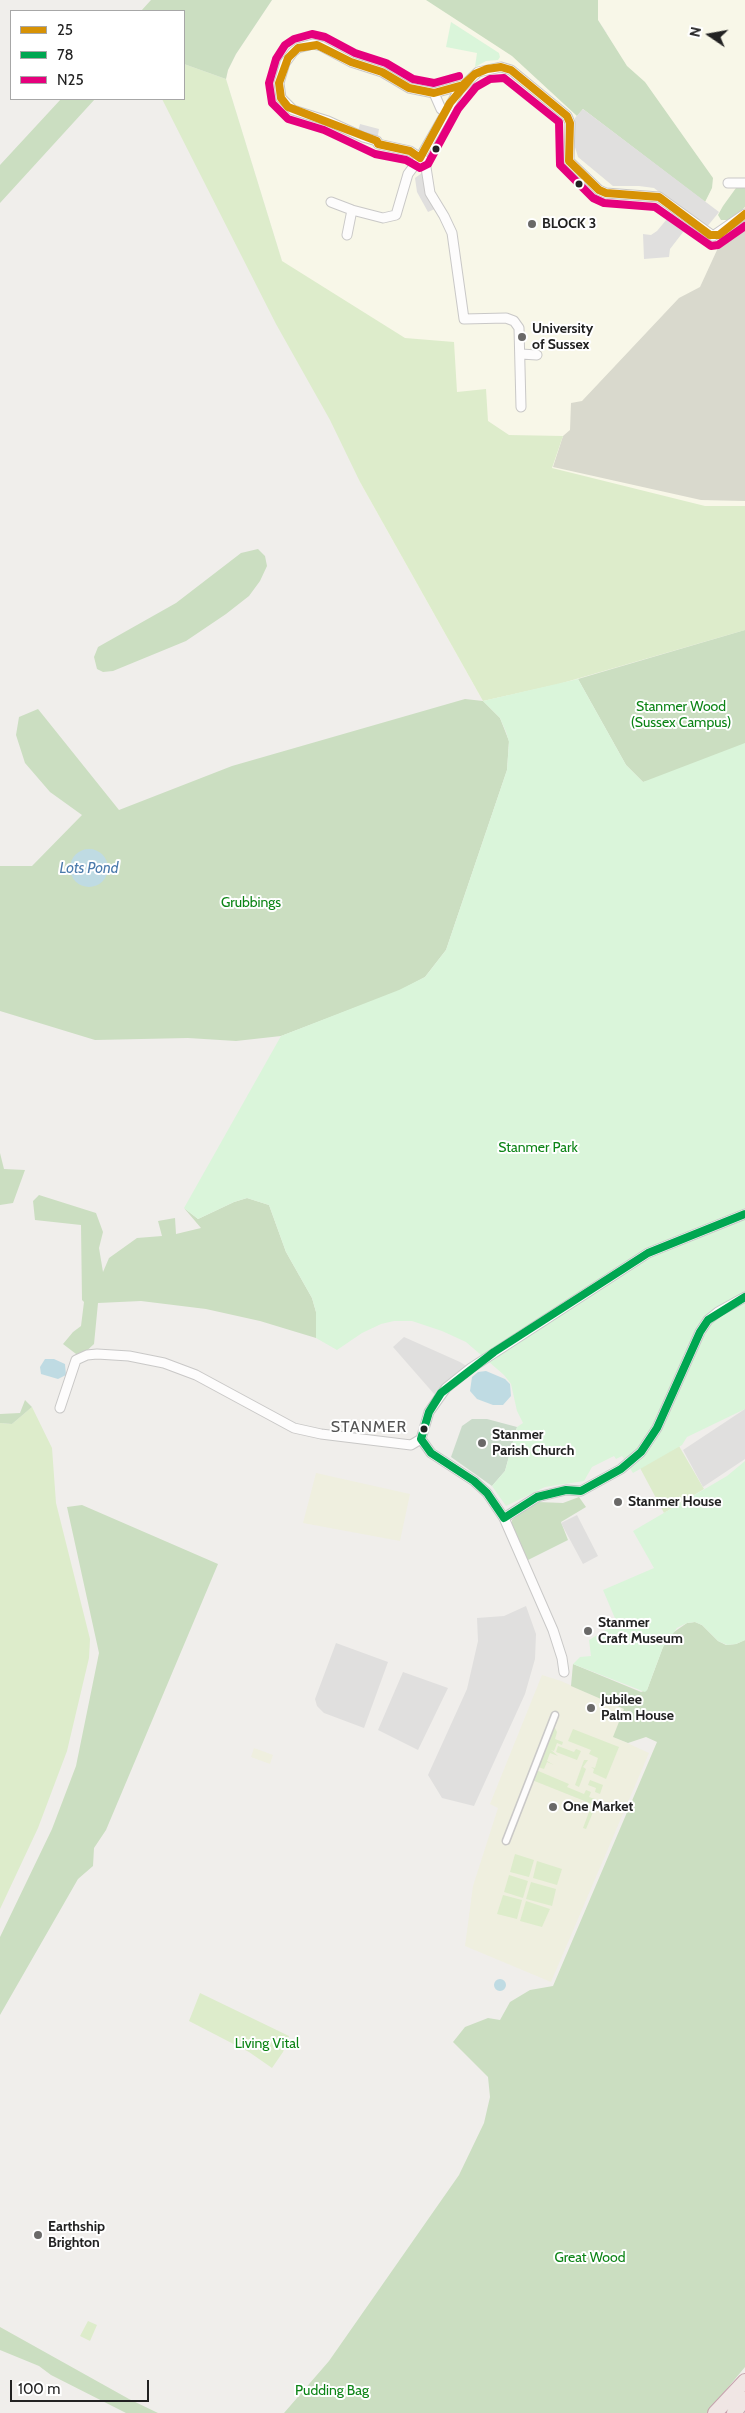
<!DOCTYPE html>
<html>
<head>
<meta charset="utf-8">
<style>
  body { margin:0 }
  #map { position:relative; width:745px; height:2413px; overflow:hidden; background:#f0eeeb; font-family:Cabin,sans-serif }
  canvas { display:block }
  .legend { position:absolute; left:10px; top:10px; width:175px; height:90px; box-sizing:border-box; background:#fff; border:1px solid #a7a7a7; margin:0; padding:6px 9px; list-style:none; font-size:15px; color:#222 }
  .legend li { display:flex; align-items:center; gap:10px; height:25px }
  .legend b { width:25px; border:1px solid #a7a7a7 }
  .north { position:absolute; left:685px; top:10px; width:50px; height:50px; -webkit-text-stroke:4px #fff; paint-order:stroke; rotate:282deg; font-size:14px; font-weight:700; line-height:20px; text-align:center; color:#222 }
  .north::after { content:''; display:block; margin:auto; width:18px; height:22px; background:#222; clip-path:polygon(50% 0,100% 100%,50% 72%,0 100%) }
  .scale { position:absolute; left:10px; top:2380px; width:139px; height:22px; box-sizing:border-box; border:2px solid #222; border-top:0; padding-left:6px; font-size:15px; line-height:18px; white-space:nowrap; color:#222; -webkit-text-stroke:4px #fff; paint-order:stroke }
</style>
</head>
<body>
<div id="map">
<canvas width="745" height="2413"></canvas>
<ul class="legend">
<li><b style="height:6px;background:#d79205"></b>25</li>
<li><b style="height:6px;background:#00a651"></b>78</li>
<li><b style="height:6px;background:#e5007d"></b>N25</li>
</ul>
<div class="north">N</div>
<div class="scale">100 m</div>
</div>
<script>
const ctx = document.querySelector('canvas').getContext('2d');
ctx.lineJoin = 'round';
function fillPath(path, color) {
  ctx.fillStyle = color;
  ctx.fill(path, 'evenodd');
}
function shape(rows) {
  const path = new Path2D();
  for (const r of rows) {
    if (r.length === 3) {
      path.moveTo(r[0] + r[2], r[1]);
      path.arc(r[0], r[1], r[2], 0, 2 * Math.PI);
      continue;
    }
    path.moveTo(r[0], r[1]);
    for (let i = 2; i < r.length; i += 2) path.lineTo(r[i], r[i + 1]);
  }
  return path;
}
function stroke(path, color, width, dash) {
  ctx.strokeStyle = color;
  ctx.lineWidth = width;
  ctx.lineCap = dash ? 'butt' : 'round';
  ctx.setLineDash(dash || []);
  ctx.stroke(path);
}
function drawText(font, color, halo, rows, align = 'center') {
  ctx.font = font + ' Cabin,sans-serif';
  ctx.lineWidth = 4;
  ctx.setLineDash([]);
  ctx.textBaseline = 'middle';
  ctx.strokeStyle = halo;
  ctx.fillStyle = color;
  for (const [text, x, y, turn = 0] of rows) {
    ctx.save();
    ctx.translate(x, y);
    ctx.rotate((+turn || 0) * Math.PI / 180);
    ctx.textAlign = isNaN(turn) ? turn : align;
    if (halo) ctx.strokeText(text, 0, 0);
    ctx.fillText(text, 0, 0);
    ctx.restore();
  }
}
const education = shape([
  [272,0,427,0,607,33,598,20,598,0,745,0,745,630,559,684,483,701,360,482,282,261,226,79,228,70,236,54]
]);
const construction = shape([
  [745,218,745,501,701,500,553,467,563,436,570,430,571,403,582,401,679,298,700,287,723,237]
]);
const farmland = shape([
  [316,1473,410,1494,400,1541,303,1523],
  [542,1675,561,1681,624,1709,614,1737,649,1753,551,1982,465,1946,473,1886,498,1808,490,1804],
  [254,1748,273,1755,270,1764,251,1757]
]);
const grass = shape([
  [184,64,226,79,282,261,405,338,454,342,457,392,486,389,488,421,509,435,563,436,552,468,705,506,745,506,745,630,559,684,483,701,360,482,330,420,276,324,162,99,184,99],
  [32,1407,52,1448,56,1503,90,1639,89,1658,67,1751,38,1828,0,1909,0,1423,12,1424],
  [679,1446,704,1489,664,1513,640,1468],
  [554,1726,557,1732,555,1739,563,1742,562,1745,557,1743,554,1751,551,1750,558,1756,550,1753,547,1761,554,1765,547,1762,544,1769,538,1767],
  [573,1729,619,1747,606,1779,593,1773,594,1769,591,1767,595,1768,598,1758,589,1754,591,1750,568,1741],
  [558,1746,574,1752,576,1749,581,1751,577,1760,556,1752],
  [584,1760,588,1760,583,1767,586,1769,579,1787,575,1785],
  [536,1770,569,1784,567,1787,584,1794,586,1790,591,1792,589,1797,598,1800,586,1829,583,1828,592,1804,532,1780],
  [590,1780,603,1785,600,1794,595,1792,596,1788,588,1785],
  [515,1854,534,1860,529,1877,510,1872],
  [537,1861,562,1869,557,1885,533,1878],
  [509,1875,528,1881,523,1898,504,1892],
  [531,1882,556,1889,552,1906,526,1899],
  [503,1895,522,1900,517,1919,497,1914],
  [526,1901,550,1909,542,1927,520,1921],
  [200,1993,289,2036,283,2052,272,2068,249,2052,189,2021],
  [88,2321,97,2325,90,2341,80,2336]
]);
const forest = shape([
  [151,0,272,0,236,54,228,70,226,79,184,64,184,11,141,11],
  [426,0,598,0,598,20,627,66,645,82,713,178,712,188,705,202,583,109,577,116,512,56],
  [61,99,95,99,0,203,0,165],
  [745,185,745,207,730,220,721,220,718,215,723,206,736,188],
  [258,549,265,556,267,566,260,581,249,596,226,614,186,641,113,671,103,672,97,669,94,657,98,647,176,603,241,553],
  [745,630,745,764,643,782,626,765,578,679],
  [465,699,483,701,500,718,509,741,507,770,446,950,425,977,399,991,281,1036,236,1041,188,1038,95,1040,0,1011,0,866,32,866,82,815,50,792,25,763,16,735,19,717,38,709,119,810,232,766],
  [0,1153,4,1169,25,1170,13,1203,0,1205],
  [39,1195,96,1213,103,1232,99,1248,103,1272,109,1258,137,1238,162,1236,158,1221,175,1218,176,1234,201,1228,184,1208,198,1219,234,1202,247,1198,269,1205,286,1252,312,1298,316,1312,316,1338,260,1321,206,1309,141,1301,98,1303,94,1344,80,1357,63,1344,73,1332,81,1326,84,1302,82,1300,81,1225,35,1220,33,1201],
  [25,1400,32,1407,12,1424,0,1423,0,1414,20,1413],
  [579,1497,586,1507,561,1522,568,1540,526,1561,512,1527,512,1520,529,1505,538,1502,563,1503],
  [82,1505,218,1564,106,1830,94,1848,93,1866,78,1879,0,2015,0,1937,52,1829,76,1766,99,1653,67,1507],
  [695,1622,702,1625,718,1641,726,1645,736,1644,745,1640,745,2367,707,2413,284,2413,329,2361,459,2175,484,2123,490,2097,488,2077,453,2042,465,2027,488,2018,500,2020,510,2002,530,1990,553,1986,657,1742,646,1737,628,1743,613,1737,624,1709,571,1686,573,1664,641,1692,647,1690,663,1647,671,1634,687,1623],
  [0,2327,129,2399,158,2413,126,2413,51,2375,39,2366,0,2350]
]);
const cemetery = shape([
  [472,1419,487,1419,517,1427,505,1471,492,1486,451,1457,462,1426]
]);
const park = shape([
  [451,22,499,53,500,57,498,60,486,61,475,67,477,53,446,47],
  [578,679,626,765,643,782,745,743,745,1409,687,1437,682,1445,633,1473,622,1456,616,1459,614,1456,592,1467,584,1481,545,1487,506,1506,492,1486,505,1471,517,1427,523,1423,517,1411,511,1384,504,1375,466,1342,442,1331,412,1321,394,1321,381,1324,362,1333,337,1350,316,1338,316,1312,312,1298,286,1252,269,1205,247,1198,234,1202,198,1219,184,1208,281,1036,399,990,425,977,446,950,507,770,509,742,506,732,500,718,483,701],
  [745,1461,745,1640,736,1644,727,1645,718,1641,702,1625,695,1622,687,1623,677,1628,663,1647,647,1690,645,1692,573,1664,580,1657,591,1656,589,1640,617,1623,603,1590,654,1568,633,1531,727,1476]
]);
const parking = shape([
  [280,54,285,57,277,74,271,70],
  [583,109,719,212,706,228,654,188,639,186,613,186,578,157,574,144,575,118],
  [360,124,379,129,377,141,357,135],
  [426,170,439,207,428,212,417,192,415,178],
  [672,213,687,227,670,249,669,257,644,259,643,234,651,235,657,231],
  [404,1337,460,1362,468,1367,435,1395,393,1347],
  [745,1409,745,1459,703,1487,683,1450],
  [577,1515,598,1556,583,1564,561,1523],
  [526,1606,536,1634,535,1659,525,1694,474,1806,442,1798,428,1775,467,1689,478,1641,477,1618,504,1616],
  [336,1643,388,1662,364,1728,324,1713,317,1706,315,1699],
  [403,1672,448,1688,418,1750,378,1730]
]);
const water = shape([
  [89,868,19],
  [45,1359,54,1359,65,1364,66,1375,58,1379,41,1374,40,1367],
  [486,1371,505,1379,510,1384,511,1396,503,1405,493,1405,477,1399,470,1391,472,1377,478,1372],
  [500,1985,6]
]);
const pedestrian = shape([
  [506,1841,555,1715]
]);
const minor = shape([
  [463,85,434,93,409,88,382,72,351,62,321,46,313,44,298,48,293,52,285,63,279,83,281,98,293,110,328,121,363,137,377,141,378,144,410,151,425,161,430,193,444,216,452,233,464,319,506,318,514,321,519,328,521,407],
  [434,93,441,109,445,112],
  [728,183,745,183],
  [331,202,352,210,383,218,396,215,408,174,420,158,459,90,478,72,501,67,511,70,567,116,570,123,569,161,599,190,606,193,659,197,713,236,745,214],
  [347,235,352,210],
  [521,354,537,355],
  [60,1408,76,1360,87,1355,97,1354,129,1356,164,1363,196,1375,294,1428,321,1434,411,1445,421,1439],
  [504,1518,537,1497,566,1490,581,1491,621,1469,641,1452,657,1428,700,1332,708,1320,718,1312,745,1297],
  [564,1672,562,1658,553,1630,504,1518,487,1493,474,1481,431,1453,421,1439,429,1412,446,1388,471,1368,648,1253,745,1214]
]);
const trunk = shape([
  [715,2413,745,2381],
  [734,2413,745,2399]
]);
const bus1 = shape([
  [420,158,410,151,378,144,377,141,288,107,281,98,279,83,288,58,298,48,317,45,351,62,382,72,409,88,434,93,463,85,475,74,487,69,501,67,511,70,567,116,570,123,569,161,599,190,606,193,659,197,710,235],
  [420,158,450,103,472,77],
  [710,235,719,235,745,214]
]);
const bus2 = shape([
  [745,1214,648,1253,494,1352,441,1393,429,1412,421,1439,431,1453,474,1481,487,1493,504,1518,537,1497,566,1490,581,1491,621,1469,641,1452,657,1428,700,1332,708,1320,745,1297]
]);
const bus3 = shape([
  [459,76,434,83,413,79,386,63,355,53,325,37,312,34,294,39,285,45,276,59,269,83,272,103,288,119,324,130,375,154,406,160,420,168,428,164,458,109,476,87,490,79,504,78,559,122,560,165,593,198,604,203,655,207,711,246,718,245,745,226]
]);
const markers = [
  [436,149,4.5,"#222"],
  [579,184,4.5,"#222"],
  [532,224,5,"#6a6968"],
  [522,337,5,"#6a6968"],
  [424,1429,4.5,"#222"],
  [482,1443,5,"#6a6968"],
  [618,1502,5,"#6a6968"],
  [588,1631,5,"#6a6968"],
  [591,1708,5,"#6a6968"],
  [553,1807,5,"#6a6968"],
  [38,2235,5,"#6a6968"]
];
const poiNames = [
  ["BLOCK 3",542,224],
  ["University",532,329],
  ["of Sussex",532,345],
  ["Stanmer",492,1435],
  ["Parish Church",492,1451],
  ["Stanmer House",628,1502],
  ["Stanmer",598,1623],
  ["Craft Museum",598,1639],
  ["Jubilee",601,1700],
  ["Palm House",601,1716],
  ["One Market",563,1807],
  ["Earthship",48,2227],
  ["Brighton",48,2243]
];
const parkNames = [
  ["Stanmer Wood",681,707],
  ["(Sussex Campus)",681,723],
  ["Grubbings",251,903],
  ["Stanmer Park",538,1148],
  ["Living Vital",267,2044],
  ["Great Wood",590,2258],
  ["Pudding Bag",332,2391]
];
const waterNames = [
  ["Lots Pond",89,869]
];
const quarterNames = [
  ["STANMER",369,1427]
];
fillPath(education, '#f8f7e8');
fillPath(construction, '#d9d9cd');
fillPath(farmland, '#efefdf');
fillPath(grass, '#ddeccb');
fillPath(forest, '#cbdec1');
fillPath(cemetery, '#cadbca');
fillPath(park, '#daf5da');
fillPath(parking, '#e0dfde');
fillPath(water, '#bfdbe3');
stroke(pedestrian, '#c9c8c7', 9);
stroke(minor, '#c9c8c7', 11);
stroke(trunk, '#c5a2ac', 16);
stroke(pedestrian, '#fdfcfc', 6);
stroke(minor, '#fdfcfc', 9);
stroke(trunk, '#f0e6e4', 14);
stroke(bus1, '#d79205', 8);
stroke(bus2, '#00a651', 8);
stroke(bus3, '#e5007d', 8);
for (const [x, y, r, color] of markers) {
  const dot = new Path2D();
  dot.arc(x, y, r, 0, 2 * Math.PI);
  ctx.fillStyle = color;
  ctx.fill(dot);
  stroke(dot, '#fff', 2);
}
drawText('bold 14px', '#222', '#fff', poiNames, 'left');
drawText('14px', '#0c8416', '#fff', parkNames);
drawText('italic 15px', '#4a7aab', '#fff', waterNames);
ctx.letterSpacing = '1px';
drawText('16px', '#555', '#fff', quarterNames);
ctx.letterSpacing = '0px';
</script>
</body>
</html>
